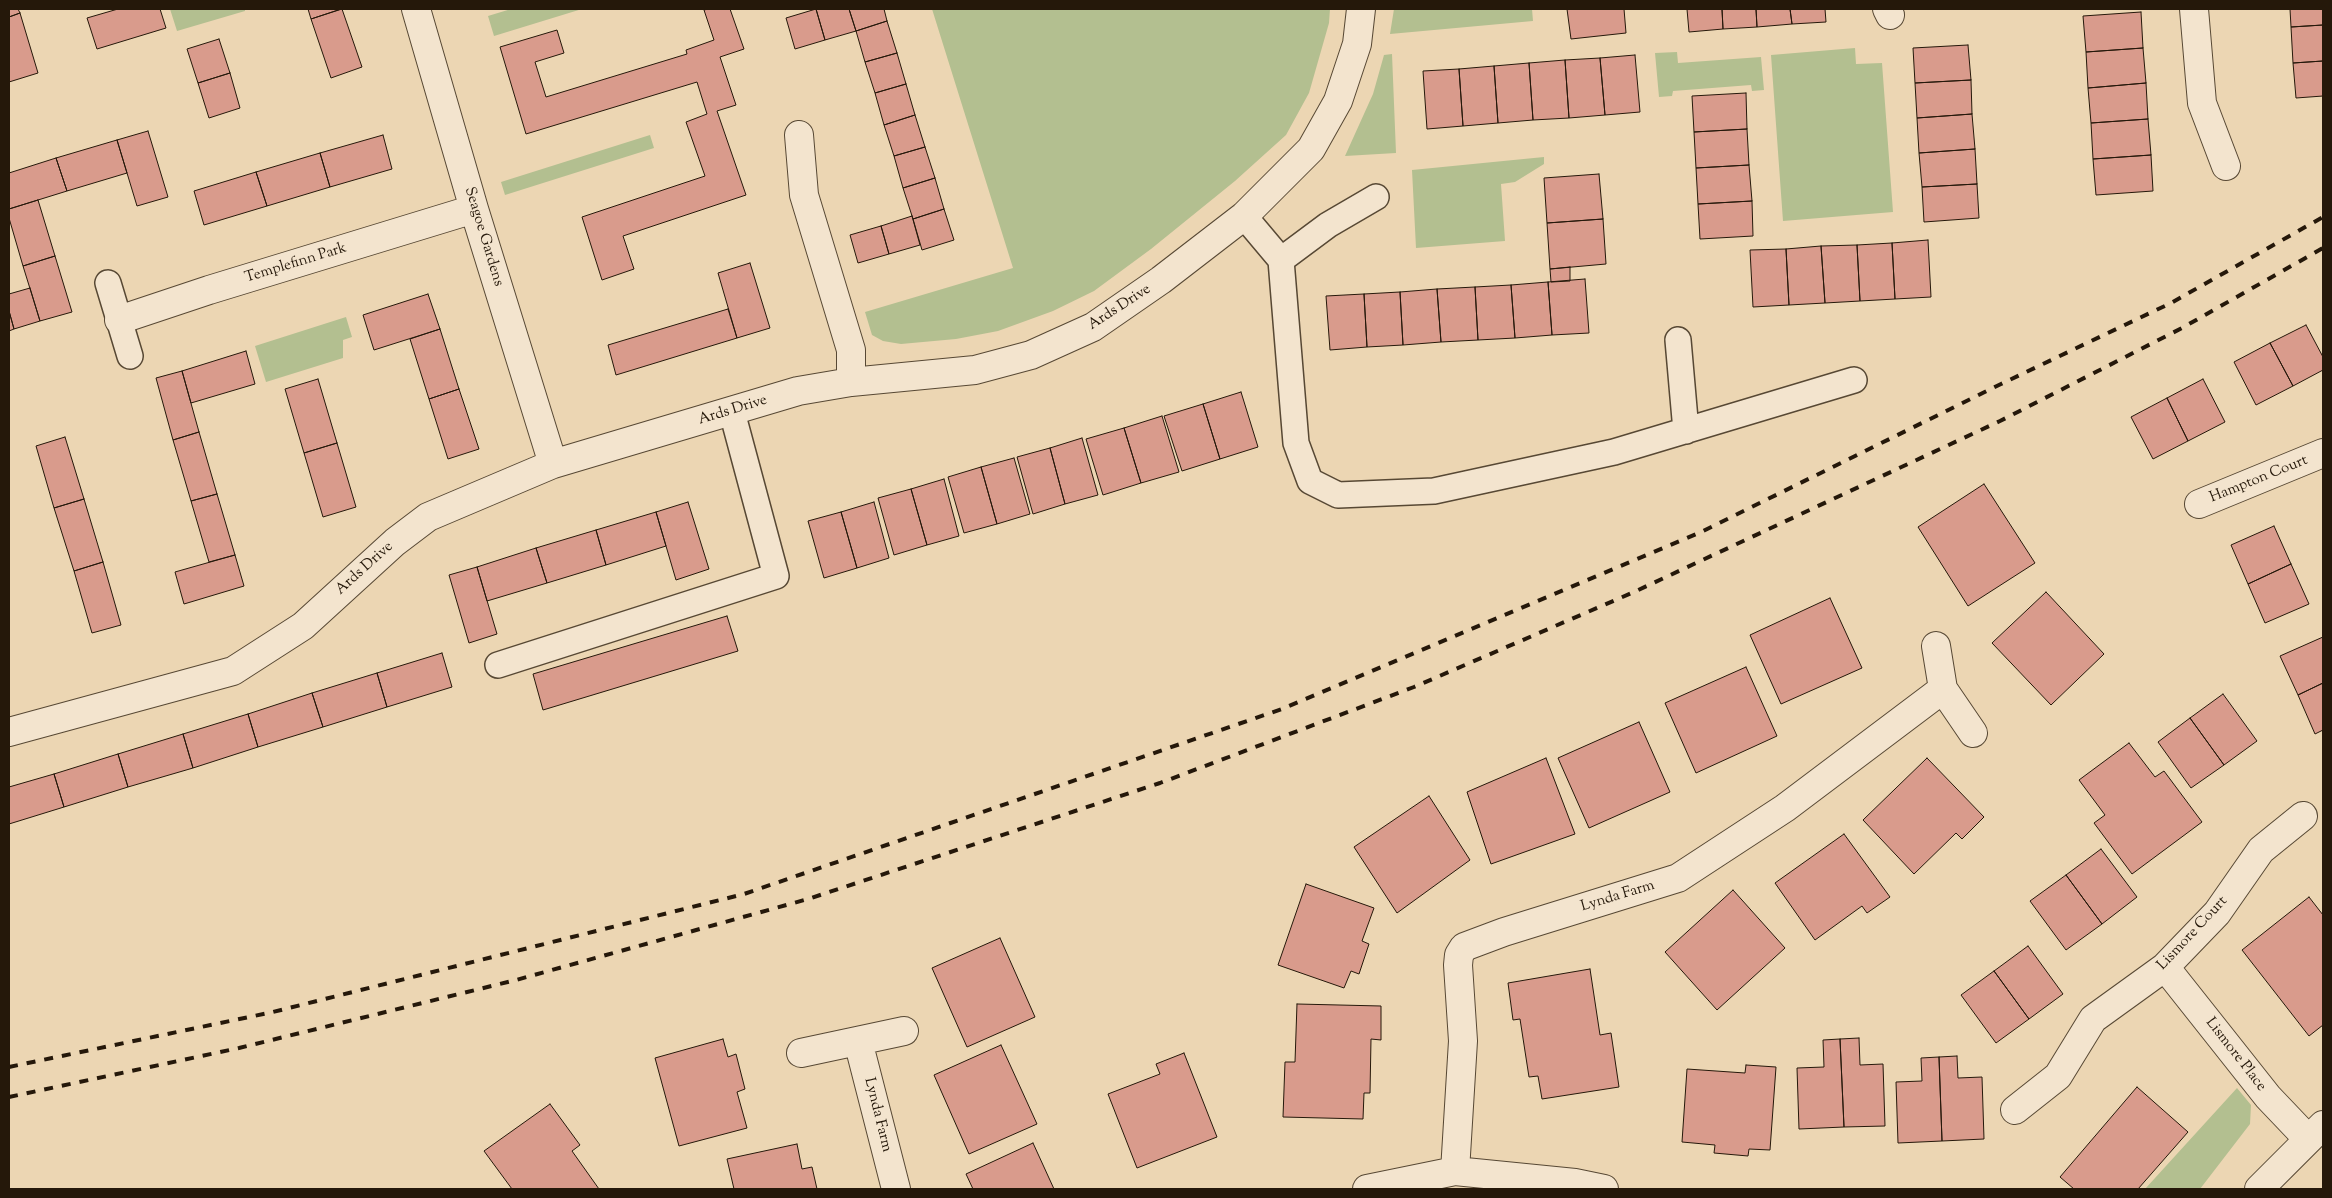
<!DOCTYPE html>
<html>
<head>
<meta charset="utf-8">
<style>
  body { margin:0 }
  #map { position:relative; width:2332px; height:1198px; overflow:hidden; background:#ecd6b3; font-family:"Sorts Mill Goudy",serif }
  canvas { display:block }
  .frame { position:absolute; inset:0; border:10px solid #25180a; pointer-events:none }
</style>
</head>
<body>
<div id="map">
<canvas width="2332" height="1198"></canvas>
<div class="frame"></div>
</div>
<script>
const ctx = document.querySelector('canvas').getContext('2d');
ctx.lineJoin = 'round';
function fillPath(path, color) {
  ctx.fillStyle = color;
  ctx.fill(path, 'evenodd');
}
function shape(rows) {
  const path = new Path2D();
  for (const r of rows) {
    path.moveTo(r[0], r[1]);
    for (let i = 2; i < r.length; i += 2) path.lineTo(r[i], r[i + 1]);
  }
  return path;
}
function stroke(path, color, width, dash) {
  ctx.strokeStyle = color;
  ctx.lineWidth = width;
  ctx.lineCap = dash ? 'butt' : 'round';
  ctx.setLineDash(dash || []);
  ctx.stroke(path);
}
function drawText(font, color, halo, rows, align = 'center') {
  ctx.font = font + ' "Sorts Mill Goudy",serif';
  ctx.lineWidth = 4.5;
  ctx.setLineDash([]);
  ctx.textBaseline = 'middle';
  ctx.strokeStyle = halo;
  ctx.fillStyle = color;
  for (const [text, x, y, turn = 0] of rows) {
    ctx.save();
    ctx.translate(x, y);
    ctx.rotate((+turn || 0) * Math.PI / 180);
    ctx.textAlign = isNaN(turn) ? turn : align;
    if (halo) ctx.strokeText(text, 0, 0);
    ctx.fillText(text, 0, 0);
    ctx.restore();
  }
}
const green = shape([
  [170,9,245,9,245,11,177,31],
  [511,9,582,9,494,36,488,16],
  [932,9,1330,9,1329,23,1309,93,1286,135,1235,181,1151,249,1094,291,1053,311,998,331,956,339,901,344,883,341,872,335,865,312,1013,268],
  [1394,9,1532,9,1533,21,1390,34],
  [1855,48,1856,64,1882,63,1893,212,1783,221,1771,55],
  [1677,52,1678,63,1761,57,1764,90,1752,91,1751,85,1673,91,1672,96,1659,97,1655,53],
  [1392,54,1396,153,1345,156,1373,94,1384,55],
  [650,135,654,148,505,195,501,182],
  [1544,157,1544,164,1515,182,1501,184,1505,241,1416,248,1412,170],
  [346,317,352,337,343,340,343,358,266,382,255,346],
  [2237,1088,2251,1105,2250,1124,2200,1189,2145,1189]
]);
const building = shape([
  [9,9,18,9,20,13,9,17,9,9],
  [118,9,160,9,166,28,97,49,87,18,118,9],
  [308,9,341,9,311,19,308,9],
  [342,9,362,67,331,78,311,19,342,9],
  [708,9,730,9,744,49,720,57,736,105,717,111,746,195,623,236,634,269,602,280,582,217,705,176,686,122,707,114,697,82,526,134,500,47,557,30,564,53,535,62,546,97,687,54,686,50,714,40,704,10,708,9],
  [816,9,849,9,856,31,825,40,816,9],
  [816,9,825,40,795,49,786,18,816,9],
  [849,9,884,9,887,21,856,31,849,9],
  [1567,9,1624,9,1626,33,1571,39,1567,9],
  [1687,9,1722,9,1723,29,1689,32,1687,9],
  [1722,9,1756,9,1757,27,1723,29,1722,9],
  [1756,9,1790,9,1792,24,1757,27,1756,9],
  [1790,9,1825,9,1826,22,1792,24,1790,9],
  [2290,9,2323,9,2323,25,2291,27,2290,9],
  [2141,12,2143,48,2086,52,2083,16,2141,12],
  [20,13,38,73,9,82,9,17,20,13],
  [887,21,897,53,865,62,856,31,887,21],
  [2323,25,2323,61,2293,63,2291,27,2323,25],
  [219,39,230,73,198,83,187,49,219,39],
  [1968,45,1971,80,1915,83,1913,48,1968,45],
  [2143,48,2146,83,2088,88,2086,52,2143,48],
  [897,53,906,84,875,93,865,62,897,53],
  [1635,55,1640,112,1605,115,1600,58,1635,55],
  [1600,58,1605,115,1569,118,1565,60,1600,58],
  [1565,60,1569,118,1533,120,1529,63,1565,60],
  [2323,61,2323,96,2296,98,2293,63,2323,61],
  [1529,63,1533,120,1498,123,1494,66,1529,63],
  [1494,66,1498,123,1463,126,1459,69,1494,66],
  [1459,69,1463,126,1427,129,1423,71,1459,69],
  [230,73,240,108,209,118,198,83,230,73],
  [1971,80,1972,114,1917,118,1915,83,1971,80],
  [2146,83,2148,119,2091,123,2088,88,2146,83],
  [906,84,915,115,884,125,875,93,906,84],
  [1746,93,1747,129,1694,132,1692,96,1746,93],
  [1972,114,1975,149,1919,153,1917,118,1972,114],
  [915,115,925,147,894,156,884,125,915,115],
  [2148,119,2151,155,2093,159,2091,123,2148,119],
  [1747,129,1749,165,1696,168,1694,132,1747,129],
  [148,131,168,197,137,206,117,140,148,131],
  [383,135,392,169,330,187,320,153,383,135],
  [117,140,127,173,67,191,56,158,117,140],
  [925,147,935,178,903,188,894,156,925,147],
  [1975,149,1977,184,1922,187,1919,153,1975,149],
  [320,153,330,187,267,206,256,172,320,153],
  [2151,155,2153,191,2096,195,2093,159,2151,155],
  [56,158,67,191,9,209,9,173,56,158],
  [1749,165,1752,201,1698,204,1696,168,1749,165],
  [256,172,267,206,204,225,194,191,256,172],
  [1599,174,1603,219,1547,223,1544,178,1599,174],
  [935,178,944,209,913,219,903,188,935,178],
  [1977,184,1979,218,1924,222,1922,187,1977,184],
  [38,200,55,256,23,266,9,218,9,209,38,200],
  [1752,201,1753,236,1700,239,1698,204,1752,201],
  [944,209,954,240,922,250,913,219,944,209],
  [912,216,920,245,889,254,881,226,912,216],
  [1603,219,1606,264,1550,269,1547,223,1603,219],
  [881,226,889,254,858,263,850,235,881,226],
  [1928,240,1931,297,1895,299,1892,243,1928,240],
  [1892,243,1895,299,1860,301,1857,245,1892,243],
  [1857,245,1860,301,1825,303,1821,246,1857,245],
  [1821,246,1825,303,1789,305,1786,249,1821,246],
  [1786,249,1789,305,1753,307,1750,250,1786,249],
  [55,256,72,312,40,321,23,266,55,256],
  [750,263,770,328,737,338,718,273,750,263],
  [1570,267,1570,281,1551,282,1550,269,1570,267],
  [1585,279,1589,333,1552,335,1548,282,1585,279],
  [1548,282,1552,335,1515,338,1511,285,1548,282],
  [1511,285,1515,338,1478,340,1475,287,1511,285],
  [1475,287,1478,340,1441,342,1437,289,1475,287],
  [30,288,40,321,14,329,9,311,9,294,30,288],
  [1437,289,1441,342,1403,345,1400,292,1437,289],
  [1400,292,1403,345,1367,347,1364,294,1400,292],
  [428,294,440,329,374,350,363,315,428,294],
  [1364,294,1367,347,1330,350,1326,296,1364,294],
  [728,309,737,338,616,375,608,345,728,309],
  [9,311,14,329,9,331,9,311],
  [2306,325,2323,357,2323,370,2293,386,2270,343,2306,325],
  [440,329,459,389,429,399,410,339,440,329],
  [2270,343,2293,386,2256,405,2234,362,2270,343],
  [246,351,255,384,191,403,182,371,246,351],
  [182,371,199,432,173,440,156,378,182,371],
  [318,379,337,443,304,453,285,389,318,379],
  [2203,379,2225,422,2188,441,2167,398,2203,379],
  [459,389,479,449,448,459,429,399,459,389],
  [1241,392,1258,447,1220,459,1203,404,1241,392],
  [2167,398,2188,441,2153,459,2131,417,2167,398],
  [1203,404,1220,459,1182,471,1164,416,1203,404],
  [1162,416,1179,472,1141,483,1124,428,1162,416],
  [1124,428,1141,483,1103,495,1086,439,1124,428],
  [199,432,217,494,191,501,173,440,199,432],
  [65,437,84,499,54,508,36,446,65,437],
  [1082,438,1098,495,1065,504,1050,448,1082,438],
  [337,443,356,507,323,517,304,453,337,443],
  [1050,448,1065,504,1033,514,1017,457,1050,448],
  [1014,458,1030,514,997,524,981,467,1014,458],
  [981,467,997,524,964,533,948,477,981,467],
  [944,479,959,536,927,545,911,489,944,479],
  [1984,484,2035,563,1968,606,1918,527,1984,484],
  [911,489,927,545,894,555,878,498,911,489],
  [217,494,235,555,209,562,191,501,217,494],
  [84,499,103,562,74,571,54,508,84,499],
  [688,502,709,569,676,580,656,512,688,502],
  [874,502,889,558,857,568,841,512,874,502],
  [656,512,666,546,606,565,596,530,656,512],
  [841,512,857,568,824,578,808,521,841,512],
  [2274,526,2291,564,2248,584,2231,545,2274,526],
  [596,530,606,565,547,583,536,548,596,530],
  [536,548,547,583,487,601,477,567,536,548],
  [235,555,244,586,184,604,175,572,235,555],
  [103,562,121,625,92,633,74,571,103,562],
  [2291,564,2309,604,2265,623,2248,584,2291,564],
  [477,567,497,634,469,643,449,575,477,567],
  [2046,592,2104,654,2051,705,1992,643,2046,592],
  [1830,598,1862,668,1781,704,1750,635,1830,598],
  [727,616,738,651,543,710,533,674,727,616],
  [2323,637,2323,683,2298,695,2280,656,2323,637],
  [442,653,452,687,387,707,377,673,442,653],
  [1746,667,1777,736,1696,773,1665,703,1746,667],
  [377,673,387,707,323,727,312,693,377,673],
  [2323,683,2323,730,2315,734,2298,695,2323,683],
  [312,693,323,727,258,747,248,714,312,693],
  [2223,694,2257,741,2224,765,2190,718,2223,694],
  [248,714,258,747,193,768,183,734,248,714],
  [2190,718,2224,765,2191,788,2158,742,2190,718],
  [1639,722,1670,792,1589,828,1558,758,1639,722],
  [183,734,193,768,128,787,118,754,183,734],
  [2129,743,2155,777,2164,771,2202,822,2132,874,2094,823,2105,815,2079,780,2129,743],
  [118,754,128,787,64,807,54,774,118,754],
  [1546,758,1575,834,1491,864,1467,792,1546,758],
  [1927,758,1984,817,1962,839,1956,833,1914,874,1863,820,1927,758],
  [54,774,64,807,9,824,9,787,54,774],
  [1429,796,1470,860,1397,913,1354,847,1429,796],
  [1844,834,1890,897,1867,913,1862,906,1815,940,1775,883,1844,834],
  [2101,849,2137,897,2102,924,2066,875,2101,849],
  [2066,875,2102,924,2066,950,2030,901,2066,875],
  [1306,884,1374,908,1362,941,1369,944,1359,974,1351,971,1344,988,1278,965,1306,884],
  [1733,890,1785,948,1717,1010,1665,952,1733,890],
  [2309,897,2323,915,2323,1025,2309,1036,2242,950,2309,897],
  [1000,938,1035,1017,967,1047,932,968,1000,938],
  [2028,946,2063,994,2029,1019,1994,971,2028,946],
  [1590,969,1600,1035,1611,1033,1619,1087,1542,1099,1538,1076,1529,1077,1520,1019,1513,1020,1508,983,1590,969],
  [1994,971,2029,1019,1996,1043,1961,995,1994,971],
  [1297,1004,1381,1006,1381,1040,1371,1039,1370,1093,1364,1093,1363,1119,1283,1117,1285,1062,1295,1062,1297,1004],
  [1859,1038,1860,1065,1883,1064,1885,1126,1844,1127,1840,1039,1859,1038],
  [723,1039,728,1057,736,1054,745,1089,737,1092,747,1128,679,1146,655,1058,723,1039],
  [1840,1039,1844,1127,1799,1129,1797,1068,1824,1067,1823,1040,1840,1039],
  [1001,1045,1037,1124,969,1154,934,1075,1001,1045],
  [1184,1053,1217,1137,1137,1168,1108,1094,1160,1074,1156,1064,1184,1053],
  [1957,1056,1958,1078,1982,1077,1984,1139,1942,1141,1939,1057,1957,1056],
  [1939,1057,1942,1141,1898,1143,1896,1082,1922,1081,1921,1058,1939,1057],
  [1746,1065,1776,1067,1770,1150,1749,1149,1748,1156,1714,1153,1715,1145,1682,1142,1687,1069,1745,1073,1746,1065],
  [2137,1087,2188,1132,2138,1189,2074,1189,2060,1177,2137,1087],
  [550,1104,580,1145,572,1151,599,1189,512,1189,484,1151,550,1104],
  [1033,1143,1054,1189,973,1189,966,1174,1033,1143],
  [797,1144,802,1169,812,1167,817,1189,734,1189,727,1159,797,1144]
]);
const service = shape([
  [1244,216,1281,260,1296,443,1310,481,1338,495,1434,491,1614,452,1854,380],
  [1281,260,1328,225,1376,197],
  [108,283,130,356],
  [1678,340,1686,431],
  [498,665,776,576,732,412]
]);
const minor = shape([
  [416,9,474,209,553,464],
  [1887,9,1890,15],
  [2194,9,2202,103,2226,166],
  [799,135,804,195,851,350,851,382],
  [119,320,209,290,474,209],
  [2199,504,2323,453],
  [1936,646,1943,689,1973,733],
  [9,732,233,671,303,626,395,542,428,517,553,464,798,391,851,382,975,370,1031,355,1093,327,1161,280,1244,216,1311,149,1338,101,1357,44,1361,9],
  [2165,967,2268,1097,2308,1139],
  [858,1041,896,1189],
  [801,1053,904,1031],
  [2015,1110,2058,1076,2093,1019,2165,967,2217,913,2261,850,2303,816],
  [1455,1171,1463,1041,1458,965,1459,955,1464,947,1504,932,1678,878,1785,808,1943,689],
  [1367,1189,1455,1171,1575,1183,1604,1189]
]);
const tertiary = shape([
  [2259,1189,2323,1125]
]);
const rail = shape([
  [9,1067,273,1012,744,894,1282,709,1701,532,2001,384,2171,303,2323,217],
  [9,1097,239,1048,516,980,808,899,1160,783,1414,687,1634,592,2000,421,2182,328,2323,248]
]);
const streetNames = [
  ["Seagoe Gardens",483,237,73],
  ["Templefinn Park",296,264,-17],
  ["Ards Drive",1120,308,-33],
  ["Ards Drive",733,411,-17],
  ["Hampton Court",2259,480,-22],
  ["Ards Drive",365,569,-42],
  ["Lynda Farm",1618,897,-17],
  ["Lismore Court",2193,934,-47],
  ["Lismore Place",2235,1055,52],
  ["Lynda Farm",877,1115,76]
];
fillPath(green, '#b3bf90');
fillPath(building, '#d99b8c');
stroke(building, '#25180a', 1);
stroke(service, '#574834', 28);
stroke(minor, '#574834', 30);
stroke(tertiary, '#574834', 30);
stroke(service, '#f3e4ce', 25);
stroke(minor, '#f3e4ce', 28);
stroke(tertiary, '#f3e4ce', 28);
stroke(rail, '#25180a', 4, [9, 9]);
drawText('15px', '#25180a', '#f3e4ce', streetNames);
</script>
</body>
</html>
